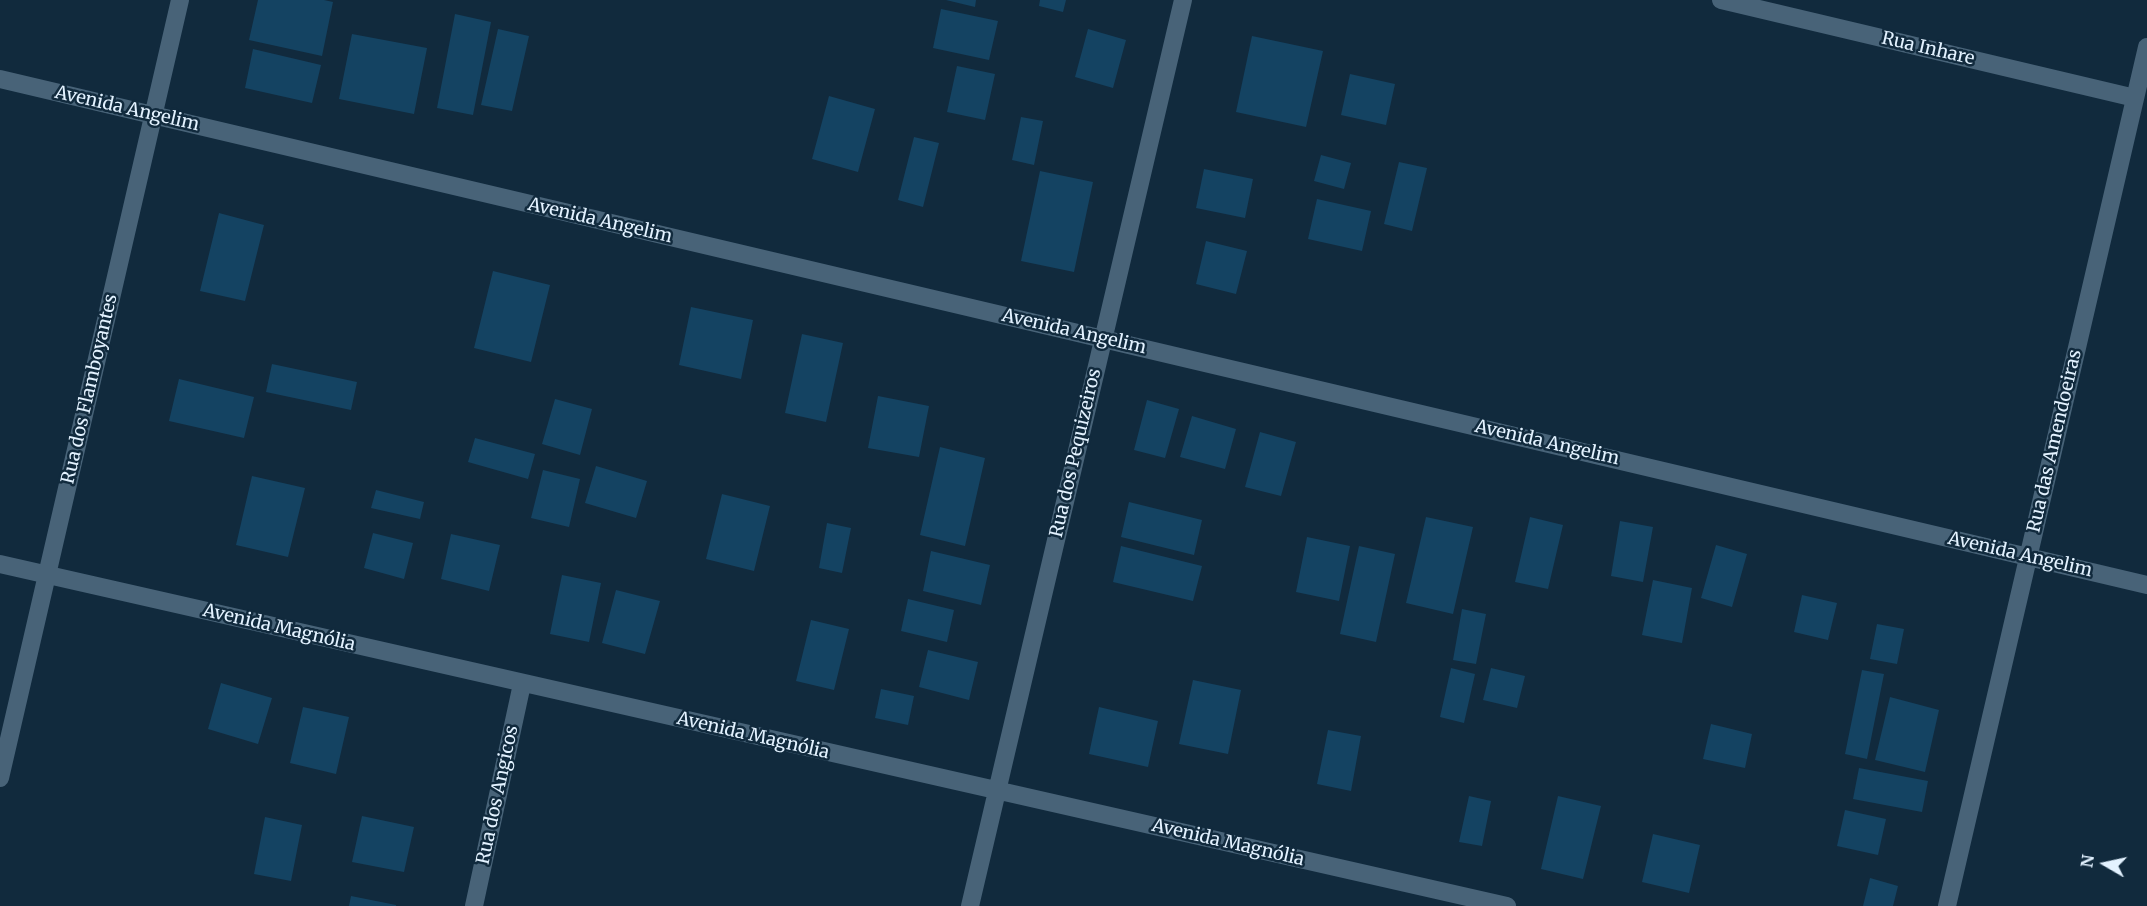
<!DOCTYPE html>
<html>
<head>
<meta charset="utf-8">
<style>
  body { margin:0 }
  #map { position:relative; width:2147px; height:906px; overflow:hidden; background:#112a3d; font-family:Merriweather,serif }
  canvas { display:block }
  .north { position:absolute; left:2075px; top:834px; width:60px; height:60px; -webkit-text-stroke:4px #112a3d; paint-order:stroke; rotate:279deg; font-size:16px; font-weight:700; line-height:24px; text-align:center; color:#e3f2ff }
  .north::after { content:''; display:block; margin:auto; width:21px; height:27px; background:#e3f2ff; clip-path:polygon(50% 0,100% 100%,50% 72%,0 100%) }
</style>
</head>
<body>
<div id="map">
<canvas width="2147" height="906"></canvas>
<div class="north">N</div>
</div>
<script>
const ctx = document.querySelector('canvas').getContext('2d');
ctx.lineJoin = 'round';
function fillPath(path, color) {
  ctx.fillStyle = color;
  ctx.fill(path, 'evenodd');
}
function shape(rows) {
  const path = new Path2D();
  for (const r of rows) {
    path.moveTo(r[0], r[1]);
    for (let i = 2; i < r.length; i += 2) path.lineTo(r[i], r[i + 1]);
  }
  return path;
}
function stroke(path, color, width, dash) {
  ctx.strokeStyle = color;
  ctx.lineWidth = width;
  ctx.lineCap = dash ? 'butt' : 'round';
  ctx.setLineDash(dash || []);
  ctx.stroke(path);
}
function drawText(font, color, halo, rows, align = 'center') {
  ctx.font = font + ' Merriweather,serif';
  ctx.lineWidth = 5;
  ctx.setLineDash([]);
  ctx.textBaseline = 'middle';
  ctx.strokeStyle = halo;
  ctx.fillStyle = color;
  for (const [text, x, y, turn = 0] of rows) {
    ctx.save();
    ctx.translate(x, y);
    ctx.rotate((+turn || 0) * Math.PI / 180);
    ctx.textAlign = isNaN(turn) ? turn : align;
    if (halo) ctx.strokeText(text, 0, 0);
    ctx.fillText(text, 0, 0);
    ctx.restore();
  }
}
const building = shape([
  [258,0,324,0,333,2,322,56,249,40],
  [946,0,976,0,975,7],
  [1040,0,1066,0,1063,12,1039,6],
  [941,9,998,21,989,60,933,48],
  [455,14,491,22,473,115,437,108],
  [498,29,529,36,512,111,481,105],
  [1088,29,1126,40,1113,88,1075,77],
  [352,34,427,48,414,114,339,99],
  [1252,36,1323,51,1306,127,1236,112],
  [253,49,321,65,312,103,245,88],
  [957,66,995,74,985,120,947,112],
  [1350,74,1395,84,1386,125,1341,115],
  [829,96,875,109,858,172,812,159],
  [1021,117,1043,121,1034,165,1012,160],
  [914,137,939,143,923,207,898,200],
  [1321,155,1351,163,1344,189,1314,181],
  [1399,162,1427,168,1412,231,1384,224],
  [1204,169,1253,179,1245,218,1196,208],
  [1040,171,1093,182,1074,272,1021,261],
  [1317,199,1371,211,1362,251,1308,239],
  [219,213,264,225,245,301,200,291],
  [1206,241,1247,251,1236,294,1196,284],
  [493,271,550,285,531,362,474,348],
  [691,307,753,320,741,379,679,365],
  [802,334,843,343,826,422,785,413],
  [272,364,357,382,351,410,266,392],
  [179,379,254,397,244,438,169,421],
  [878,396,929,406,919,457,868,448],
  [555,399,592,409,580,455,542,444],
  [1147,400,1179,409,1165,458,1134,450],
  [1192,416,1236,429,1225,469,1180,457],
  [1260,432,1296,442,1281,496,1245,487],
  [475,438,535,454,528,479,468,462],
  [940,447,985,458,965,546,920,535],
  [596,466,647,481,636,518,585,503],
  [543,470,580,479,569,527,531,518],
  [252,476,305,488,288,557,236,545],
  [376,490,424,502,420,519,371,508],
  [722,494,770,506,754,571,706,559],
  [1129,502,1202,520,1194,555,1121,537],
  [1426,517,1473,527,1453,614,1406,603],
  [1530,517,1563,525,1548,589,1515,582],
  [1620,521,1653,527,1643,582,1611,576],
  [827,523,851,528,842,573,819,568],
  [373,533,413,543,404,579,364,568],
  [451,534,500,545,489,591,441,579],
  [1307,537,1350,546,1339,601,1296,592],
  [1716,545,1747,554,1732,607,1701,598],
  [1121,546,1202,566,1193,601,1113,582],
  [1359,546,1395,554,1376,642,1340,634],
  [931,551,990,565,981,605,923,591],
  [562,575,601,583,589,642,550,634],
  [1653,580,1692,588,1682,643,1642,635],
  [616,590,660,601,645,654,602,643],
  [1802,595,1837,603,1828,640,1794,632],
  [908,599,954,610,947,642,901,631],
  [1462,609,1486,614,1476,664,1453,660],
  [811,620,849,629,834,690,796,681],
  [1877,624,1904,629,1897,664,1870,659],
  [928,650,978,662,969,700,919,687],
  [1451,668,1475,674,1464,723,1440,717],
  [1491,668,1525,676,1517,708,1483,700],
  [1862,670,1884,674,1867,759,1845,754],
  [1193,680,1241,690,1228,754,1179,744],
  [221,683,272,698,258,744,208,729],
  [881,689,914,696,908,725,875,718],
  [1890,697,1939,710,1925,772,1875,760],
  [303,707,349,717,336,774,290,763],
  [1099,707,1158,721,1148,767,1089,754],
  [1711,724,1752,734,1745,768,1703,759],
  [1328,730,1361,736,1351,791,1317,784],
  [1859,768,1928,781,1922,812,1853,799],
  [1469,796,1491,801,1482,846,1459,842],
  [1558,796,1601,806,1583,879,1541,869],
  [1845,810,1886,819,1878,855,1837,846],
  [362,816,414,827,404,872,352,862],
  [265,817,302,825,291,881,254,874],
  [1653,834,1700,845,1689,893,1642,882],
  [1870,878,1898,886,1893,906,1863,906],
  [351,896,396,905,396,906,349,906]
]);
const street = shape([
  [1721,0,2135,98],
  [0,79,2147,585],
  [0,564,1507,906],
  [0,778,180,0],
  [474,906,522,684],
  [970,906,1183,0],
  [1947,906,2147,47]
]);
const streetNames = [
  ["Rua Inhare",1928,49,13],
  ["Avenida Angelim",127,109,13],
  ["Avenida Angelim",600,221,13],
  ["Avenida Angelim",1074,332,13],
  ["Rua dos Flamboyantes",90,389,-77],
  ["Rua das Amendoeiras",2055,441,-77],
  ["Avenida Angelim",1547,443,13],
  ["Rua dos Pequizeiros",1076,453,-77],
  ["Avenida Angelim",2020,555,13],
  ["Avenida Magnólia",279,628,13],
  ["Avenida Magnólia",753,736,13],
  ["Rua dos Angicos",498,795,-78],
  ["Avenida Magnólia",1228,843,13]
];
fillPath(building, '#144362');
stroke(street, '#486378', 18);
drawText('18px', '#e3f2ff', '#112a3d', streetNames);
</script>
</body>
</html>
